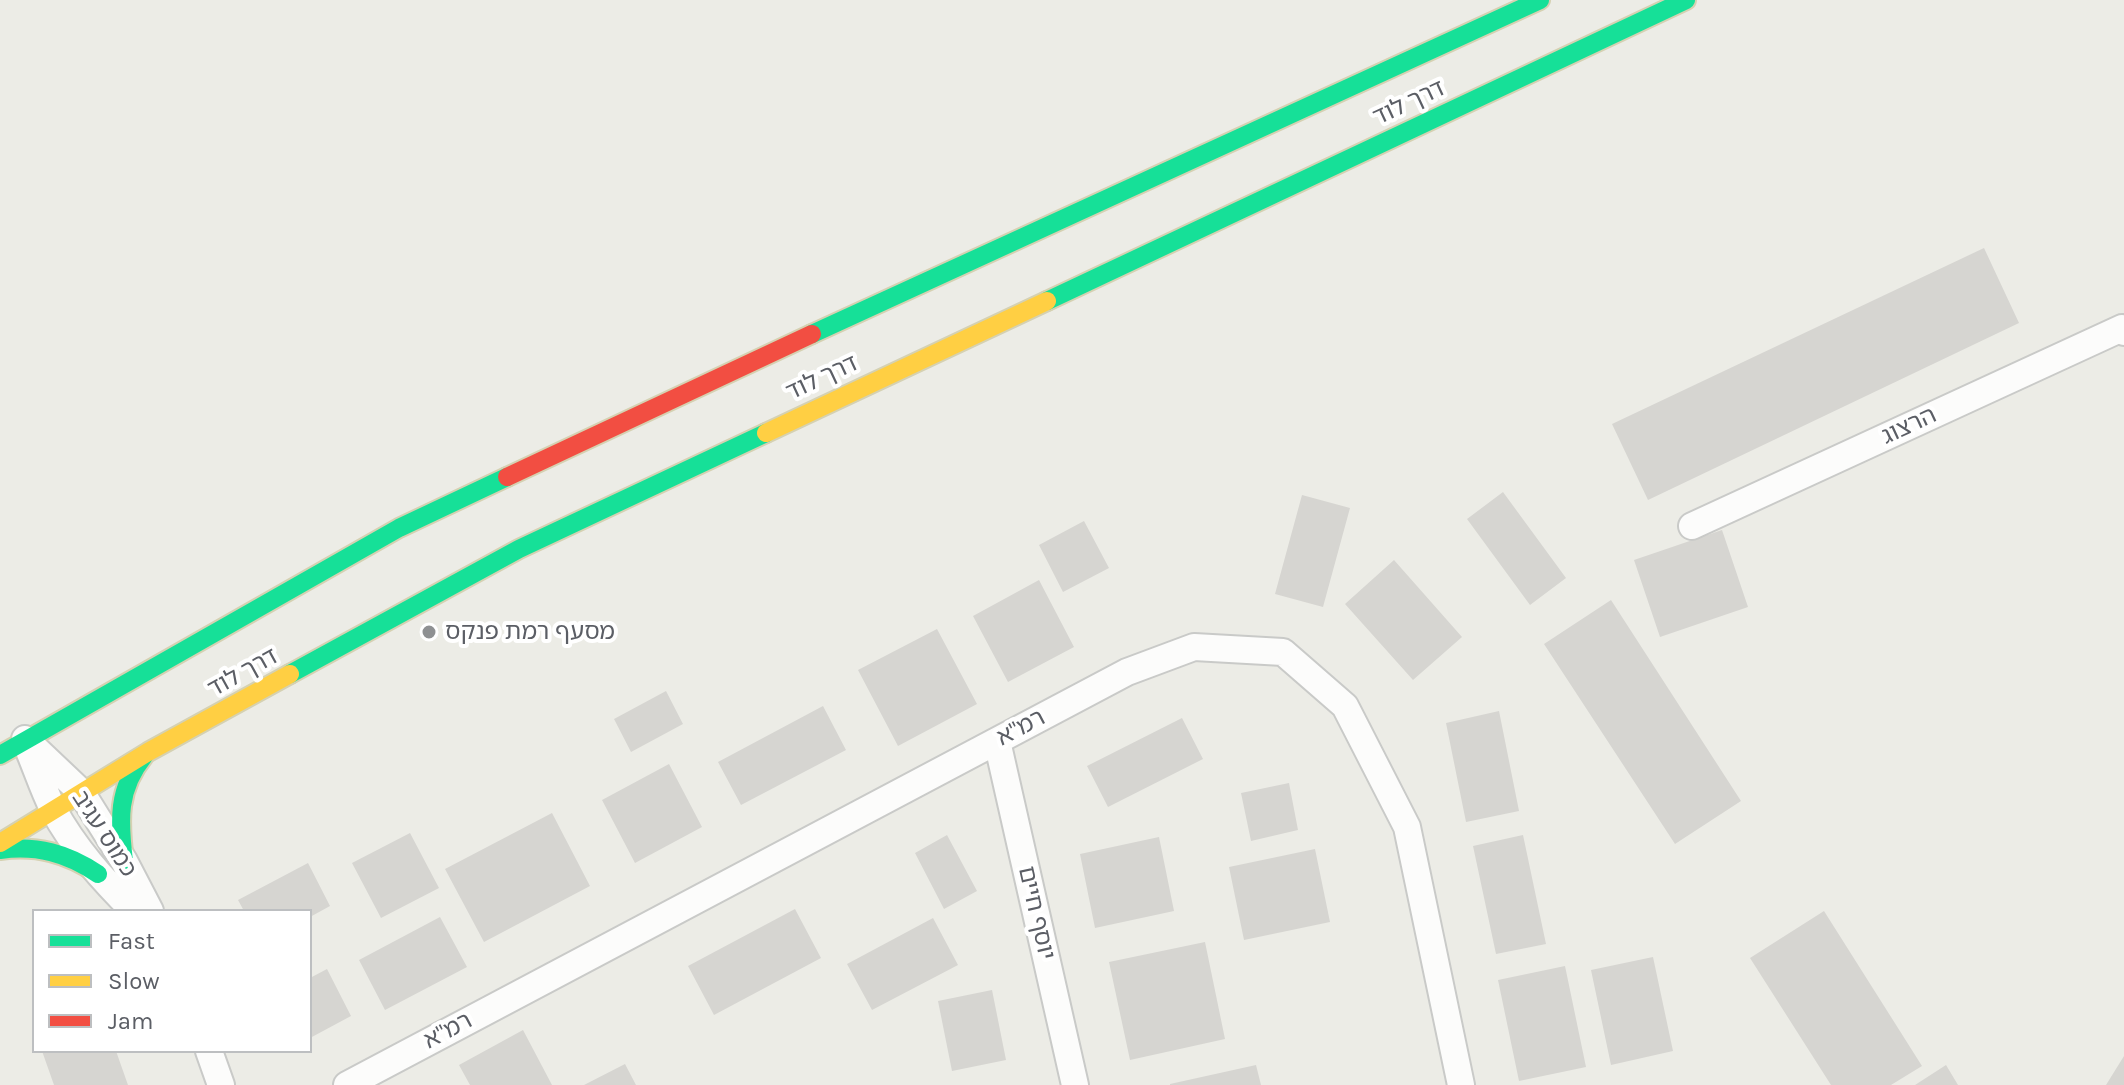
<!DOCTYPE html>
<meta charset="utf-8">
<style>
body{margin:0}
#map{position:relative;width:2124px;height:1085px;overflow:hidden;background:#ecece6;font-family:Karla,sans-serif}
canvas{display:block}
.legend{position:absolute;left:32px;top:909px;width:280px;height:144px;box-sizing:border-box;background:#fff;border:2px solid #bdbfc1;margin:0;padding:10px 14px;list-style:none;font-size:24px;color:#5b5e65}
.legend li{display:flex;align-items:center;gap:16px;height:40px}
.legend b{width:40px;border:2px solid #bdbfc1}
</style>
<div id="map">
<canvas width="2124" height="1085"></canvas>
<ul class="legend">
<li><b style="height:10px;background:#16e098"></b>Fast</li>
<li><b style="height:10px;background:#ffcf43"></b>Slow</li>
<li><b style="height:10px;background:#f24e42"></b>Jam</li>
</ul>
</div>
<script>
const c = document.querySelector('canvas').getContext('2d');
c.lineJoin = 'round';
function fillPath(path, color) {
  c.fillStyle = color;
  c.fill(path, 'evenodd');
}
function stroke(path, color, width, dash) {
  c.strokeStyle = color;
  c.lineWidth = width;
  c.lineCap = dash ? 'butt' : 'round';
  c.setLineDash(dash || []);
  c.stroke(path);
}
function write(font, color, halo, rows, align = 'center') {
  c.font = font + ' Karla,"Noto Sans Hebrew",sans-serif';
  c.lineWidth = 8;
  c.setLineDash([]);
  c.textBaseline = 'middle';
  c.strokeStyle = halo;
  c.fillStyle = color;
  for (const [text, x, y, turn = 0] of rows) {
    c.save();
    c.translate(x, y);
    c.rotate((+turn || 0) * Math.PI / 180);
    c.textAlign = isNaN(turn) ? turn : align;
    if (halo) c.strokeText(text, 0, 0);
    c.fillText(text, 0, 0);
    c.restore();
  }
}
fillPath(new Path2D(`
 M1984 248 2019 323 1648 500 1612 424Z
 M1503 492 1566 578 1530 605 1467 519Z
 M1302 495 1350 508 1323 607 1275 594Z
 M1084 521 1109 568 1063 592 1039 545Z
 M1722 530 1748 607 1660 637 1634 560Z
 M1394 560 1462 637 1413 680 1345 604Z
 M1039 580 1074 647 1008 682 973 616Z
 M1611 600 1741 801 1675 844 1544 644Z
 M937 629 977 704 898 746 858 670Z
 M666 691 683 724 631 752 614 719Z
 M823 706 846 750 741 805 718 762Z
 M1499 711 1519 811 1466 822 1446 723Z
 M1182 718 1203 759 1108 807 1087 766Z
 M669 764 702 827 635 863 602 800Z
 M1289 783 1298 830 1251 841 1241 793Z
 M552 813 590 886 484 942 445 869Z
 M410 833 439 888 381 918 352 863Z
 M947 835 977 891 944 909 915 853Z
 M1523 835 1546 944 1496 954 1473 846Z
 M1159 837 1174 911 1095 928 1080 854Z
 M1315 849 1330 922 1244 940 1229 867Z
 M308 863 330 906 310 917V911H244L238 900Z
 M795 909 821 958 714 1015 688 966Z
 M1824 911 1922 1066 1891 1085H1831L1750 958Z
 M440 917 467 967 385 1010 359 960Z
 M933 918 958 965 872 1010 847 964Z
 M1205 942 1225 1039 1130 1060 1109 962Z
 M1653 957 1673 1051 1611 1065 1591 970Z
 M1565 966 1586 1067 1519 1081 1498 980Z
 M327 969 351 1016 310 1038V978Z
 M992 990 1006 1060 952 1071 938 1001Z
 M523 1030 552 1085H470L459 1065Z
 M42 1051H116L128 1085H54Z
 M2124 1056V1085H2106Z
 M625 1064 636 1085H584Z
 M1256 1065 1261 1085H1170V1084Z
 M1946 1065 1958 1085H1915Z`), '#d6d5d1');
const street = new Path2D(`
 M1692 526 2122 328 2124 332
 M25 739 81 792 124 861 150 911
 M997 741 1075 1085
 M27 746C36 767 43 789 53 809 74 848 103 880 134 911
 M209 1051 221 1085
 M347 1085 1127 672 1194 647 1283 652 1345 706 1407 827 1461 1085`);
const fast = new Path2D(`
 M1047 301 1686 0
 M812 334 1540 0
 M290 674 519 549 766 433
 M0 755 399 528 507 477
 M0 850C37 845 67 853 98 874
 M124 861C119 821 117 789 144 756`);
const slow = new Path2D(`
 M766 433 1047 301
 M0 843 148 752 290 674`);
const jam = new Path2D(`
 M507 477 812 334`);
stroke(street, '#c9cac8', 30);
stroke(fast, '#d5d1b2', 22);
stroke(slow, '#d5d1b2', 22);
stroke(jam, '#d5d1b2', 22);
stroke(street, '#fcfcfb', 26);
stroke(fast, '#16e098', 18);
stroke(slow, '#ffcf43', 18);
stroke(jam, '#f24e42', 18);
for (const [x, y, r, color] of [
 [429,632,8,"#8e9092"]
]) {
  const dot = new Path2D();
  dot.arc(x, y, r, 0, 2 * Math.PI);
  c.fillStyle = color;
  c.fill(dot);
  stroke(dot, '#fff', 3);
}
write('24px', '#5b5e65', '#fff', [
 ["דרך לוד",1409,103,-25],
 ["דרך לוד",822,378,-25],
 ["הרצוג",1909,426,-25],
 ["דרך לוד",243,673,-29],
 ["רמ\"א",1021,728,-28],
 ["כמוס עגיב",104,834,57],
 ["יוסף חיים",1036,913,77],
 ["רמ\"א",448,1031,-28]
]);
write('24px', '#5b5e65', '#fff', [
 ["מסעף רמת פנקס",445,632]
], 'left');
</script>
